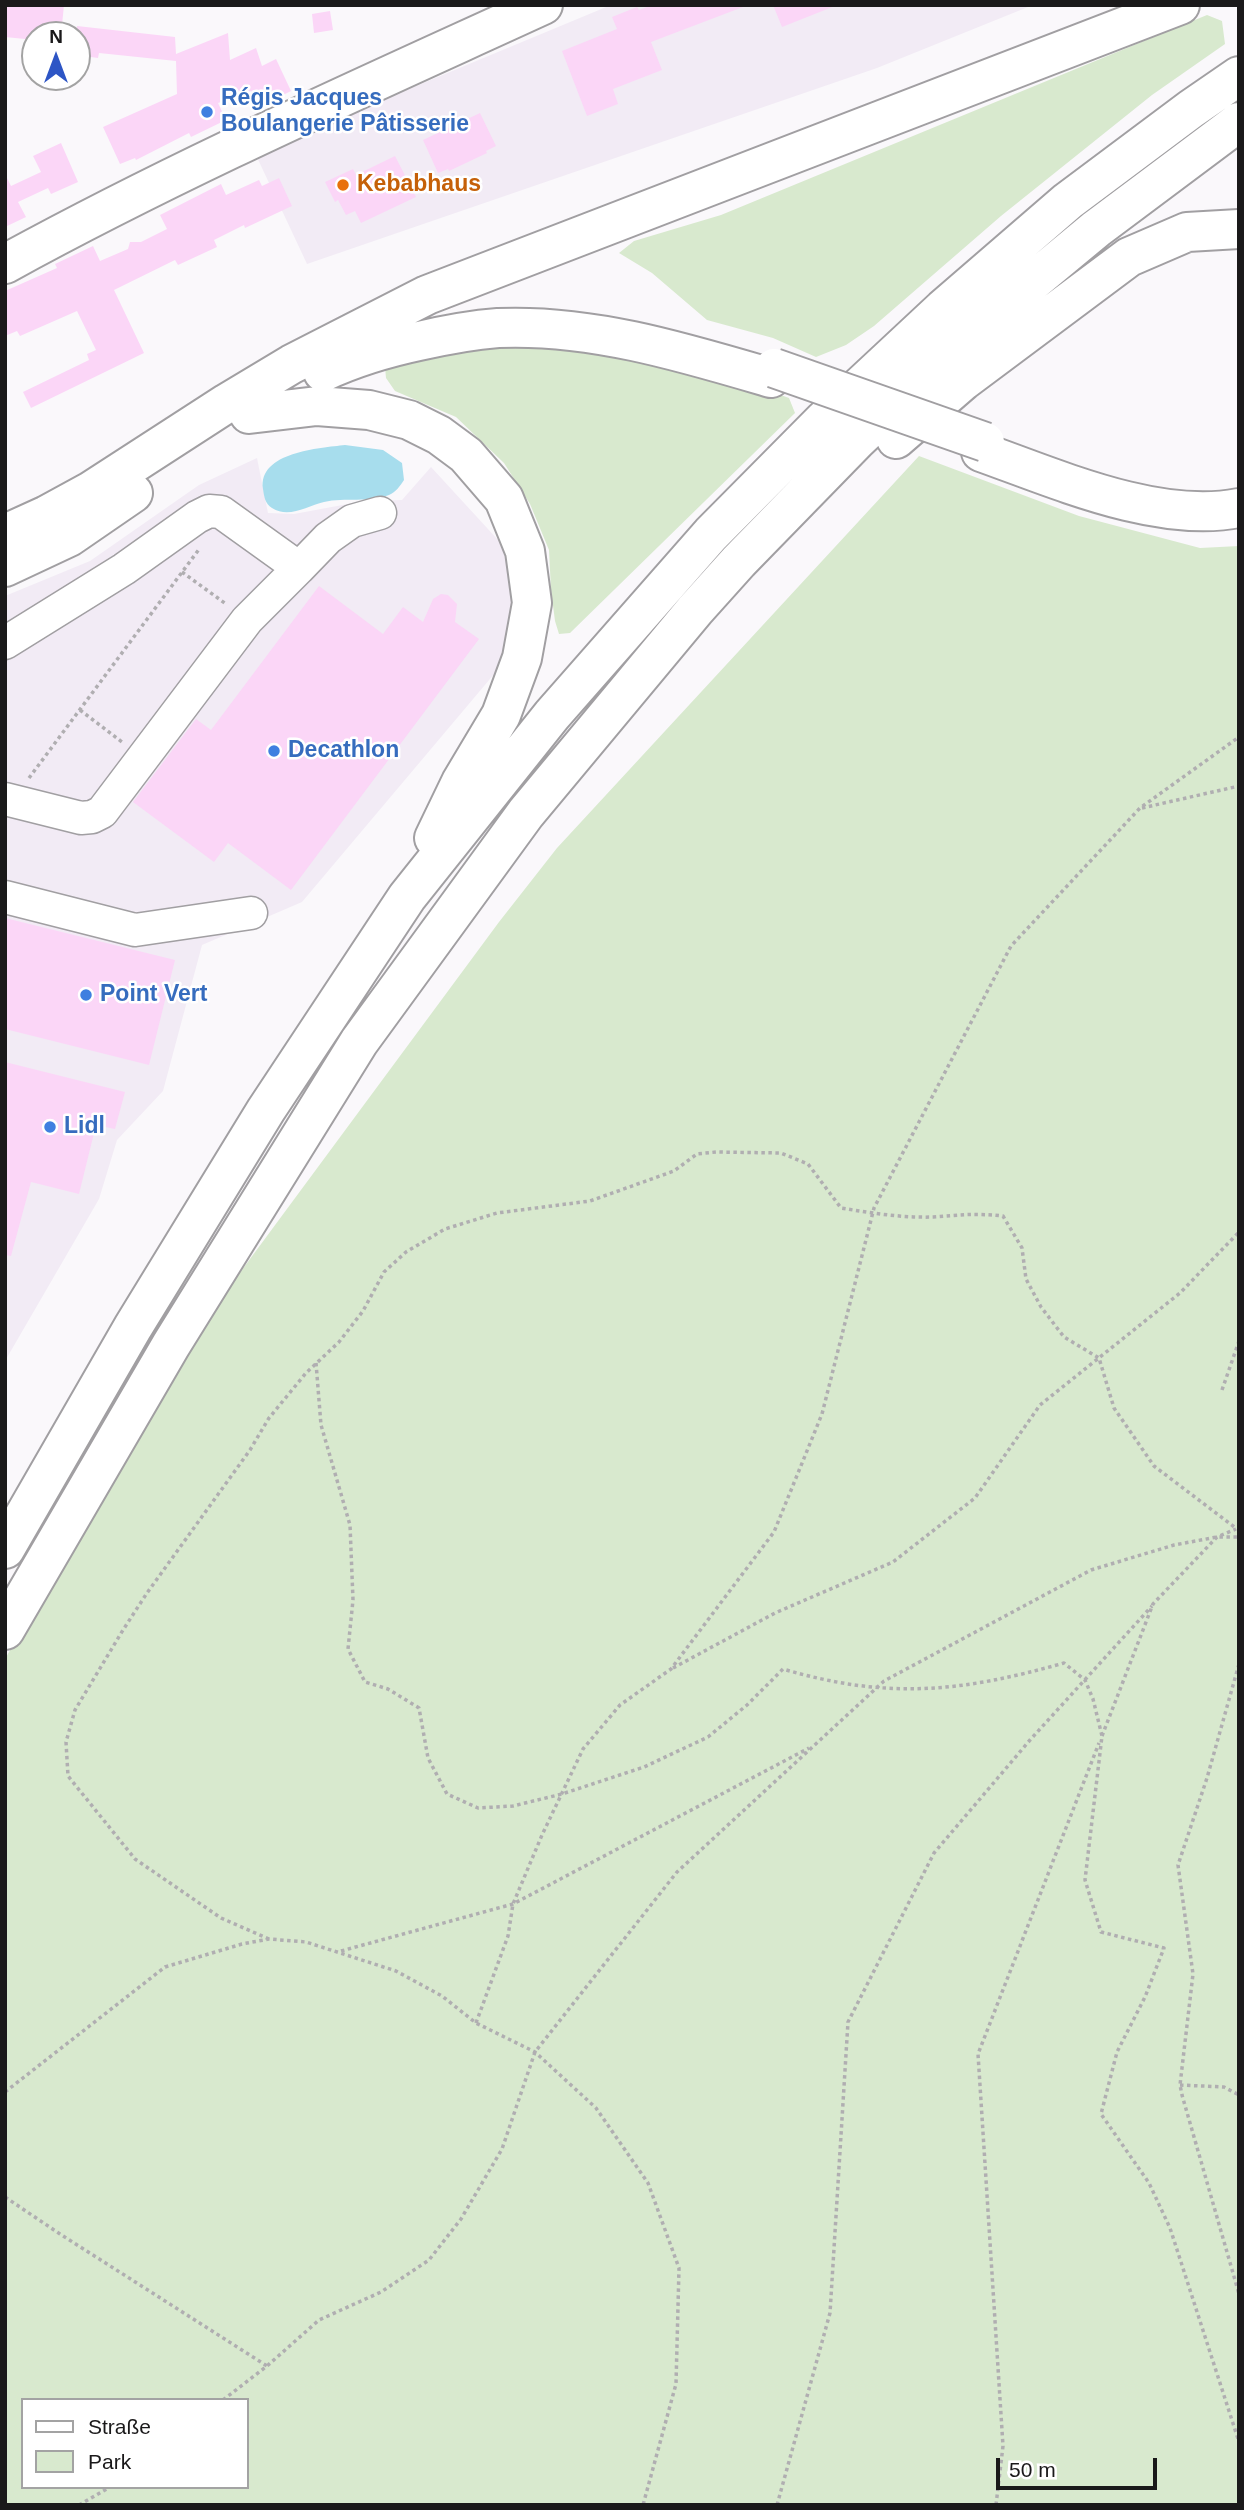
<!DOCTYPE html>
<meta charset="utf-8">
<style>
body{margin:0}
#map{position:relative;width:1244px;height:2510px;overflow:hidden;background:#faf8fb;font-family:Arial,sans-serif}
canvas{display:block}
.frame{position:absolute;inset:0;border:7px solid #1a191a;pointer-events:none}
.legend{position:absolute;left:21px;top:2398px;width:228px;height:91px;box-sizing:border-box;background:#fff;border:2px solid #a3a3a3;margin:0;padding:9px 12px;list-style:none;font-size:21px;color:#1a191a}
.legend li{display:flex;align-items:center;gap:14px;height:35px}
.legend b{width:35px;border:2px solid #a3a3a3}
.north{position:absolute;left:21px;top:21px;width:70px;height:70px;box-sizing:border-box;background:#fff;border:2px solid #a3a3a3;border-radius:50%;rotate:0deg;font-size:19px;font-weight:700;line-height:28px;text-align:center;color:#1a191a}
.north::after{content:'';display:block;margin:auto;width:24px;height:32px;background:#2d55c5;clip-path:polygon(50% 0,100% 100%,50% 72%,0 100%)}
.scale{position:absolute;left:996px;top:2458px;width:161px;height:32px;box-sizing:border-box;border:4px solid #1a191a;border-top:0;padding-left:9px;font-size:21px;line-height:24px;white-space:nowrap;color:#1a191a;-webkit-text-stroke:5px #fff;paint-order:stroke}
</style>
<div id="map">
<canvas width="1244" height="2510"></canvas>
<div class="frame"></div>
<ul class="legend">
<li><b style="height:9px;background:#fff"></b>Straße</li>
<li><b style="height:19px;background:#d8e9ce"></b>Park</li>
</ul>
<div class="north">N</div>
<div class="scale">50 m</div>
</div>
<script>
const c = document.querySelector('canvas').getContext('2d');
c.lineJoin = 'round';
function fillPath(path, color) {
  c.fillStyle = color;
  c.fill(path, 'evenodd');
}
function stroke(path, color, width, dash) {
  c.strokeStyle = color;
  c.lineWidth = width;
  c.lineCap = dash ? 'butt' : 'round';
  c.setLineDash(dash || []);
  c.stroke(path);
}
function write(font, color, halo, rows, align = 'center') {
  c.font = font + ' Arial,sans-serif';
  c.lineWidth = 5;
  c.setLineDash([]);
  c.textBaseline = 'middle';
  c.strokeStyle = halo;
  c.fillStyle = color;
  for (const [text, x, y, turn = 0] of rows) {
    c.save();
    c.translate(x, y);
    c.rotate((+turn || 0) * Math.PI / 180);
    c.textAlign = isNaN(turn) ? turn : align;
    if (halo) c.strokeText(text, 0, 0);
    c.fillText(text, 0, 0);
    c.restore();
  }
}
fillPath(new Path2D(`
 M611 5H1033L877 68 307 264 255 153Z
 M257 458 268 513 294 514 364 501 402 500 431 467 499 541 511 572 512 628 495 673 302 902 202 945 163 1091 117 1140 99 1199 5 1361V596L90 561 199 485Z`), '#f2ebf5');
fillPath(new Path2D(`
 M1207 15 1222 21 1225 44 1152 95 1001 216 874 326 846 345 816 357 773 338 707 320 652 273 619 253 634 241 721 215Z
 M568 345 732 377 789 398 795 413 570 633 559 634 555 621 551 590 549 550 530 504 504 463 456 417 395 391 386 378 385 367 461 346Z
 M919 456 1079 516 1200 548 1239 546V2505H5V1659L182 1351 499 922 557 848ZM23 2400H247V2487H23Z`), '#d8e9ce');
fillPath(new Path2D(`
 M345 445 383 450 402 463 404 480C400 486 396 492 389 495 369 503 345 497 324 502 307 506 289 519 272 508 265 504 264 496 263 489 258 452 320 448 345 445Z`), '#a7dded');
fillPath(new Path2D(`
 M5 5H64L61 35H35V40L5 37Z
 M652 5 743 7 651 42 662 70 613 89 618 104 587 116 562 51 617 29 612 17 637 7 639 10Z
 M773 5H835V6L782 27Z
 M330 11 333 30 314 33 312 14Z
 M77 26 175 37 176 54 228 33 230 60 256 48 262 66 276 59 291 91 259 107 251 91 218 103 226 120 191 137 189 133 136 160 135 158 120 164 103 127 177 94 176 61 99 53 98 58 77 55Z
 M480 113 496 146 486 151 487 153 449 171 448 169 438 173 423 140Z
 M61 143 78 182 51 194 48 188 18 202 26 217 5 227V174L11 186 41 172 33 156Z
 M395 156 416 197 361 223 355 211 346 215 338 200 335 202 325 182 353 169 356 175Z
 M279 178 292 206 245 228 244 225 214 240 217 247 178 265 175 260 114 290 144 353 31 408 23 392 89 360 87 354 96 350 77 311 20 336 17 331 5 336V291L57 268 55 264 93 246 100 261 128 249 130 242H141L167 229 160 215 221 184 226 195 259 180 262 186Z
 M319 586 383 634 403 607 423 622 433 599 441 594 448 595 457 604 455 622 479 639 291 890 228 843 214 862 133 802 196 719 211 730Z
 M5 918 175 960 149 1065 5 1029Z
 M5 1062 125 1092 115 1129 96 1125 79 1194 31 1182 11 1256 5 1255Z`), '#fbd6f7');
const minor = new Path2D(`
 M5 643 124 569 197 517 209 511 221 512 299 568 328 538 352 521 380 513
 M5 799 81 818 92 817 102 812 247 620 299 568
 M5 897 135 930 251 913`);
const major = new Path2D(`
 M5 264C180 168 362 88 543 5`);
const highway = new Path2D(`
 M323 372C353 358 386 348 419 341 445 335 472 330 498 328 591 324 683 352 771 378
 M249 414 317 406 369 410 409 420 439 435 466 455 504 499 525 551 532 603 522 658 501 715 461 782 434 838
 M896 439 963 381 1129 257 1187 232 1239 229
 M981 452C1057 479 1158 524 1239 508
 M5 534 47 515 91 491 227 403 292 364 427 295 1180 5
 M5 567 69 537 133 493
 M5 1549 133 1327 266 1110 407 897 552 715 711 534 824 420 943 309 1068 201 1191 109 1239 76
 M5 1630 171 1345 359 1042 526 813 695 610 739 561 856 441 968 335 1096 229 1239 122`);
stroke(minor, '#a19fa2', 35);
stroke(major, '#a19fa2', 42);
stroke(highway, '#a19fa2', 42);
stroke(new Path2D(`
 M182 572 226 604
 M80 710 122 742
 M29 778 200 548
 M1142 808 1239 786
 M316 1363 321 1425 350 1525 353 1600 348 1649 365 1682 388 1689 419 1708 428 1758 447 1794 478 1808 513 1806 562 1794 644 1767 708 1737 747 1705 783 1669C888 1700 961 1692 1064 1663L1085 1680 1093 1699 1102 1736 1085 1880 1101 1932 1164 1948 1145 1997 1117 2052 1101 2114 1149 2183 1170 2228 1239 2442
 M1222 1390 1239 1341
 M1239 1664 1207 1778 1178 1865 1193 1974 1180 2085 1182 2095 1239 2294
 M673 1668 775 1613 893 1562 975 1498 1040 1405 1180 1293 1239 1232
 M1102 1736 1153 1604 1217 1537 1236 1529
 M269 1939 221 1918 135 1859 68 1776 66 1742 75 1710 123 1630 147 1593 250 1450 269 1418 306 1373 339 1342 363 1311 384 1272 406 1252 445 1229 497 1213 590 1201 674 1171 697 1154 716 1152 781 1153 808 1164 841 1208C871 1213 902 1218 933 1217 959 1215 975 1213 1003 1216L1022 1248 1026 1279 1041 1307 1064 1337 1099 1358 1114 1408 1154 1466 1237 1529
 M341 1951 513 1904 809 1748
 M476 2023 508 1936 513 1904 542 1835 583 1749 620 1705 671 1669 774 1532 822 1414 874 1208 1011 946 1140 808 1239 737
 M1180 2085 1224 2087 1239 2095
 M5 2092 165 1967 242 1944 269 1939 306 1942 396 1971 442 1996 476 2023 535 2052 596 2108 648 2183 679 2268 676 2384 643 2505
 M5 2197 60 2234 267 2366
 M223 2400 267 2366 319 2320 381 2292 429 2260 461 2219 502 2149 535 2052 677 1872 884 1681 1091 1570 1174 1545 1217 1537H1239
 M79 2505 110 2487
 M777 2505 830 2313 848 2022 934 1853 1030 1740 1152 1606
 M996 2505 1003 2446 978 2054 1099 1743`), '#b0aeb1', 3.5, [3.5, 3.5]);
stroke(minor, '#fff', 32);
stroke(major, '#fff', 38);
stroke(highway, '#fff', 38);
const highwayBridge = new Path2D(`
 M774 368 985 442`);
stroke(highwayBridge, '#a19fa2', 42, []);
stroke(highwayBridge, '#fff', 38);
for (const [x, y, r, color] of [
 [207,112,7,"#3f7fe0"],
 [343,185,7,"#e8710a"],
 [274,751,7,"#3f7fe0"],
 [86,995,7,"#3f7fe0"],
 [50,1127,7,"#3f7fe0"]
]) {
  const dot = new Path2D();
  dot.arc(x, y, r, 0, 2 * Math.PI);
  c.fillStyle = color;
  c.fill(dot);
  stroke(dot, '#fff', 2.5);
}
write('bold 23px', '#366cbe', '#fff', [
 ["Régis Jacques",221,99],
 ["Boulangerie Pâtisserie",221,125],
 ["Decathlon",288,751],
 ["Point Vert",100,995],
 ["Lidl",64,1127]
], 'left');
write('bold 23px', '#c56008', '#fff', [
 ["Kebabhaus",357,185]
], 'left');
</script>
